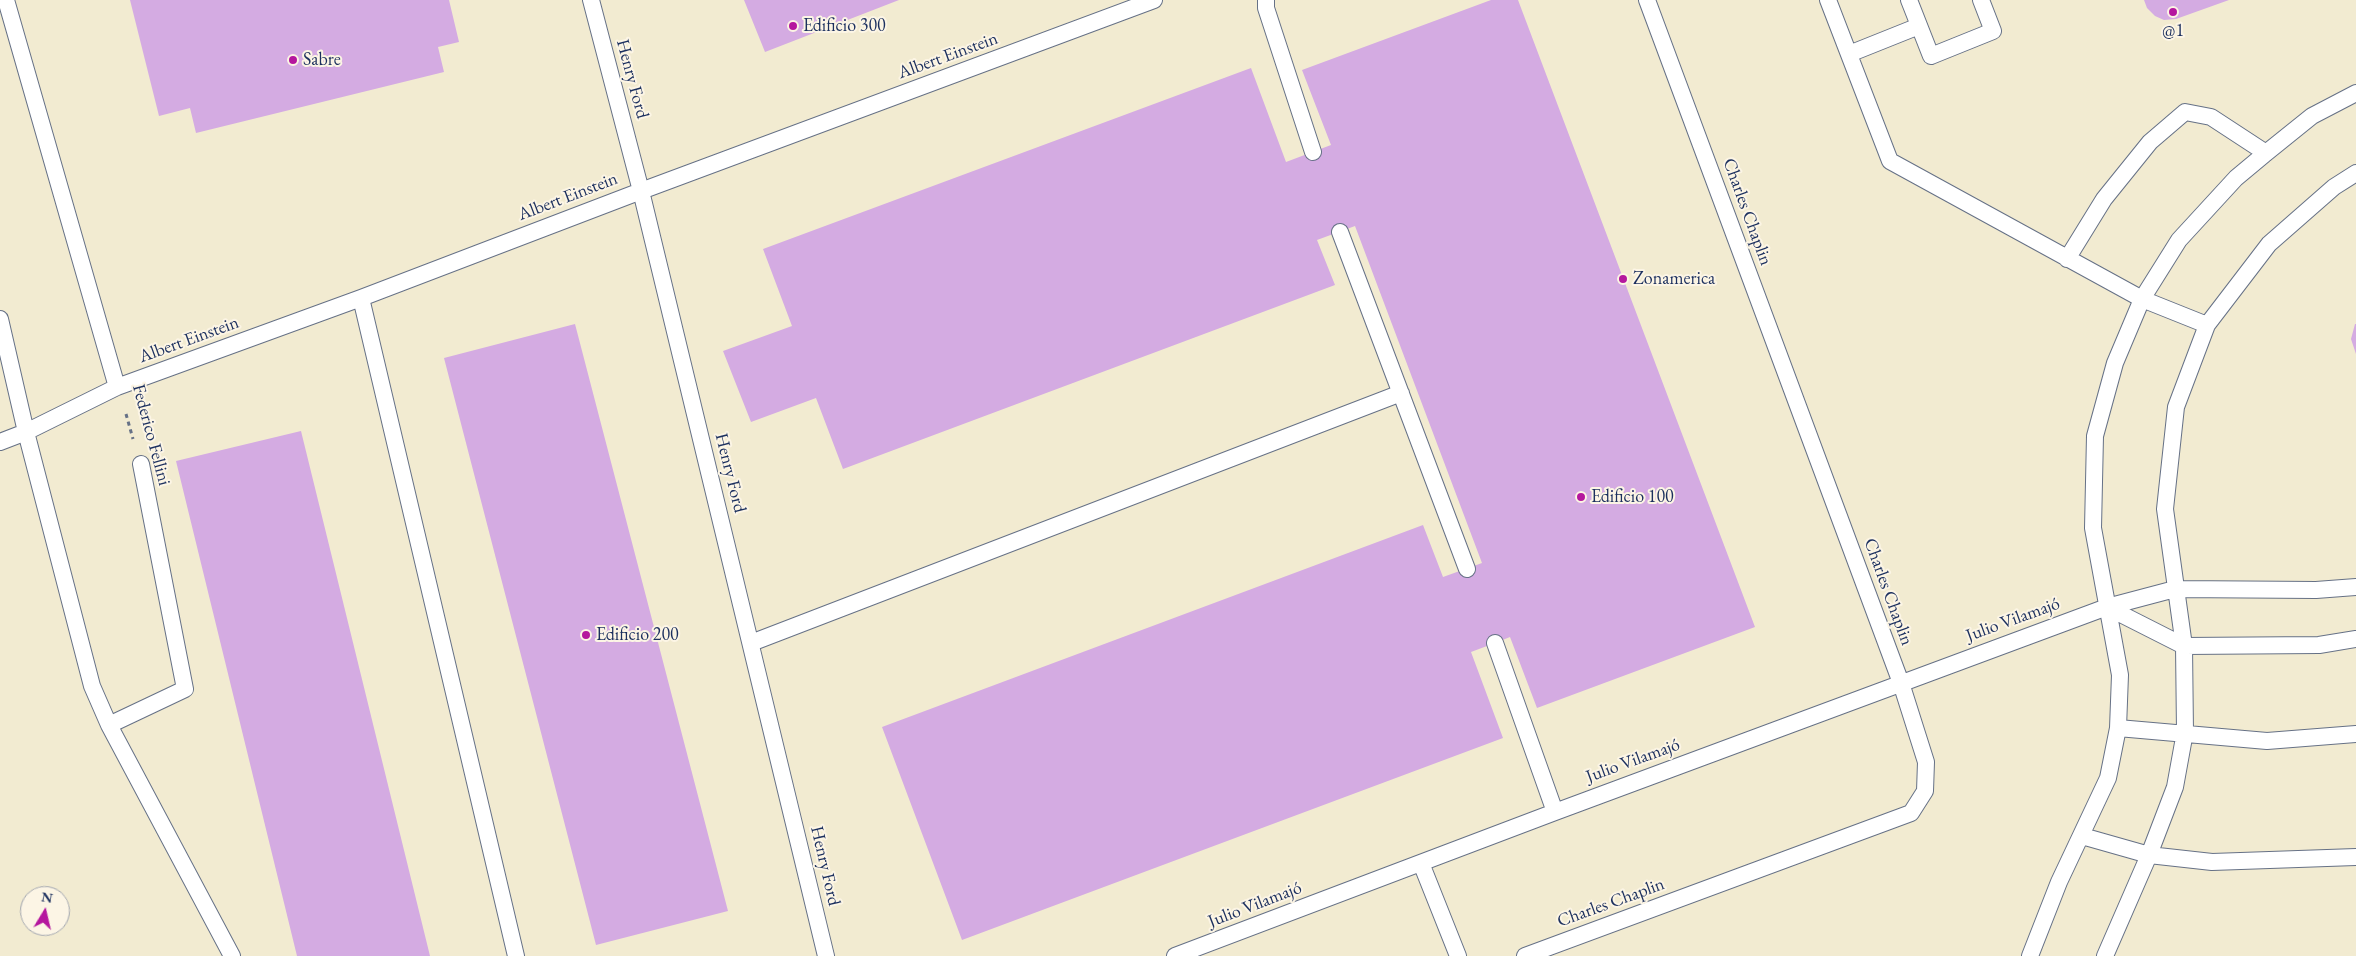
<!DOCTYPE html>
<meta charset="utf-8">
<style>
body{margin:0}
#map{position:relative;width:2356px;height:956px;overflow:hidden;background:#f2ebd1;font-family:"EB Garamond",serif}
canvas{display:block}
.north{position:absolute;left:20px;top:886px;width:50px;height:50px;box-sizing:border-box;background:#fcf5e5;border:1px solid #a2a6af;border-radius:50%;rotate:9deg;font-size:14px;font-weight:700;line-height:20px;text-align:center;color:#1b2f5e}
.north::after{content:'';display:block;margin:auto;width:18px;height:22px;background:#b5179e;clip-path:polygon(50% 0,100% 100%,50% 72%,0 100%)}
</style>
<div id="map">
<canvas width="2356" height="956"></canvas>
<div class="north">N</div>
</div>
<script>
const c = document.querySelector('canvas').getContext('2d');
c.lineJoin = 'round';
function fillPath(path, color) {
  c.fillStyle = color;
  c.fill(path, 'evenodd');
}
function stroke(path, color, width, dash) {
  c.strokeStyle = color;
  c.lineWidth = width;
  c.lineCap = dash ? 'butt' : 'round';
  c.setLineDash(dash || []);
  c.stroke(path);
}
function write(font, color, halo, rows, align = 'center') {
  c.font = font + ' "EB Garamond",serif';
  c.lineWidth = 4;
  c.setLineDash([]);
  c.textBaseline = 'middle';
  c.strokeStyle = halo;
  c.fillStyle = color;
  for (const [text, x, y, turn = 0] of rows) {
    c.save();
    c.translate(x, y);
    c.rotate((+turn || 0) * Math.PI / 180);
    c.textAlign = isNaN(turn) ? turn : align;
    if (halo) c.strokeText(text, 0, 0);
    c.fillText(text, 0, 0);
    c.restore();
  }
}
fillPath(new Path2D(`
 M130 0H449L459 42 438 47 444 72 196 133 190 108 159 116Z
 M744 0H899L765 52Z
 M1491 0H1518L1755 627 1537 708 1510 637 1495 643 1471 652 1503 738 962 940 882 727 1423 525 1443 577 1482 563 1355 226 1317 240 1335 285 843 469 816 398 751 422 723 351 792 326 763 249 1251 68 1286 162 1331 145 1302 70Z
 M2144 0H2229L2176 19 2164 20 2155 16 2147 8Z
 M575 324 728 911 596 945 444 358Z
 M2355 324H2356V354L2351 339Z
 M301 431 430 956H297L176 461Z`), '#d4abe2');
const service = new Path2D(`
 M6 0 117 387
 M591 0 641 191 826 956
 M1266 0V8L1313 152
 M1828 0 1890 161 2142 299 2207 325
 M1909 0 1931 56 1993 31 1981 0
 M1849 54 1919 26
 M1340 232 1467 569
 M2067 259 2104 199 2150 142 2185 112 2211 117 2266 153
 M361 298 516 956
 M0 319 26 432 92 686 109 725 232 956
 M0 442 26 432 117 387 361 298 641 191 1154 0
 M2107 607 2184 646 2319 645 2356 639
 M751 643 1401 393
 M1495 643 1555 812
 M109 725 185 689 141 464
 M2118 728 2267 741 2356 734
 M2082 836 2149 855 2212 862 2356 857
 M1421 863 1458 956
 M1175 956 1555 812 2107 607 2175 589 2316 590 2356 587
 M1525 956 1911 813 1925 791 1926 762 1901 683 1647 0
 M2030 956 2059 882 2108 778 2118 728 2120 675 2093 528 2095 436 2115 363 2142 299 2179 240 2236 178 2266 153 2312 116 2356 93
 M2105 956 2149 855 2175 787 2185 732 2184 646 2165 509 2176 407 2207 325 2269 244 2334 187 2356 173`);
stroke(service, '#667186', 18);
stroke(new Path2D(`
 M126 414 133 439`), '#667186', 3, [4, 4]);
stroke(service, '#fff', 16);
for (const [x, y, r, color] of [
 [2173,12,5,"#b5179e"],
 [793,26,5,"#b5179e"],
 [293,60,5,"#b5179e"],
 [1623,279,5,"#b5179e"],
 [1581,497,5,"#b5179e"],
 [586,635,5,"#b5179e"]
]) {
  const dot = new Path2D();
  dot.arc(x, y, r, 0, 2 * Math.PI);
  c.fillStyle = color;
  c.fill(dot);
  stroke(dot, '#fcf5e5', 2);
}
write('18px', '#1b2f5e', '#fcf5e5', [
 ["Edificio 300",803,26],
 ["@1",2173,31,"center"],
 ["Sabre",303,60],
 ["Zonamerica",1633,279],
 ["Edificio 100",1591,497],
 ["Edificio 200",596,635]
], 'left');
write('18px', '#1b2f5e', '#fcf5e5', [
 ["Albert Einstein",948,56,-20],
 ["Henry Ford",632,79,75],
 ["Albert Einstein",568,197,-21],
 ["Charles Chaplin",1747,212,70],
 ["Albert Einstein",189,340,-20],
 ["Federico Fellini",151,435,75],
 ["Henry Ford",730,473,76],
 ["Charles Chaplin",1888,592,70],
 ["Julio Vilamajó",2013,620,-20],
 ["Julio Vilamajó",1633,761,-20],
 ["Henry Ford",825,866,77],
 ["Charles Chaplin",1611,903,-20],
 ["Julio Vilamajó",1255,905,-21]
]);
</script>
